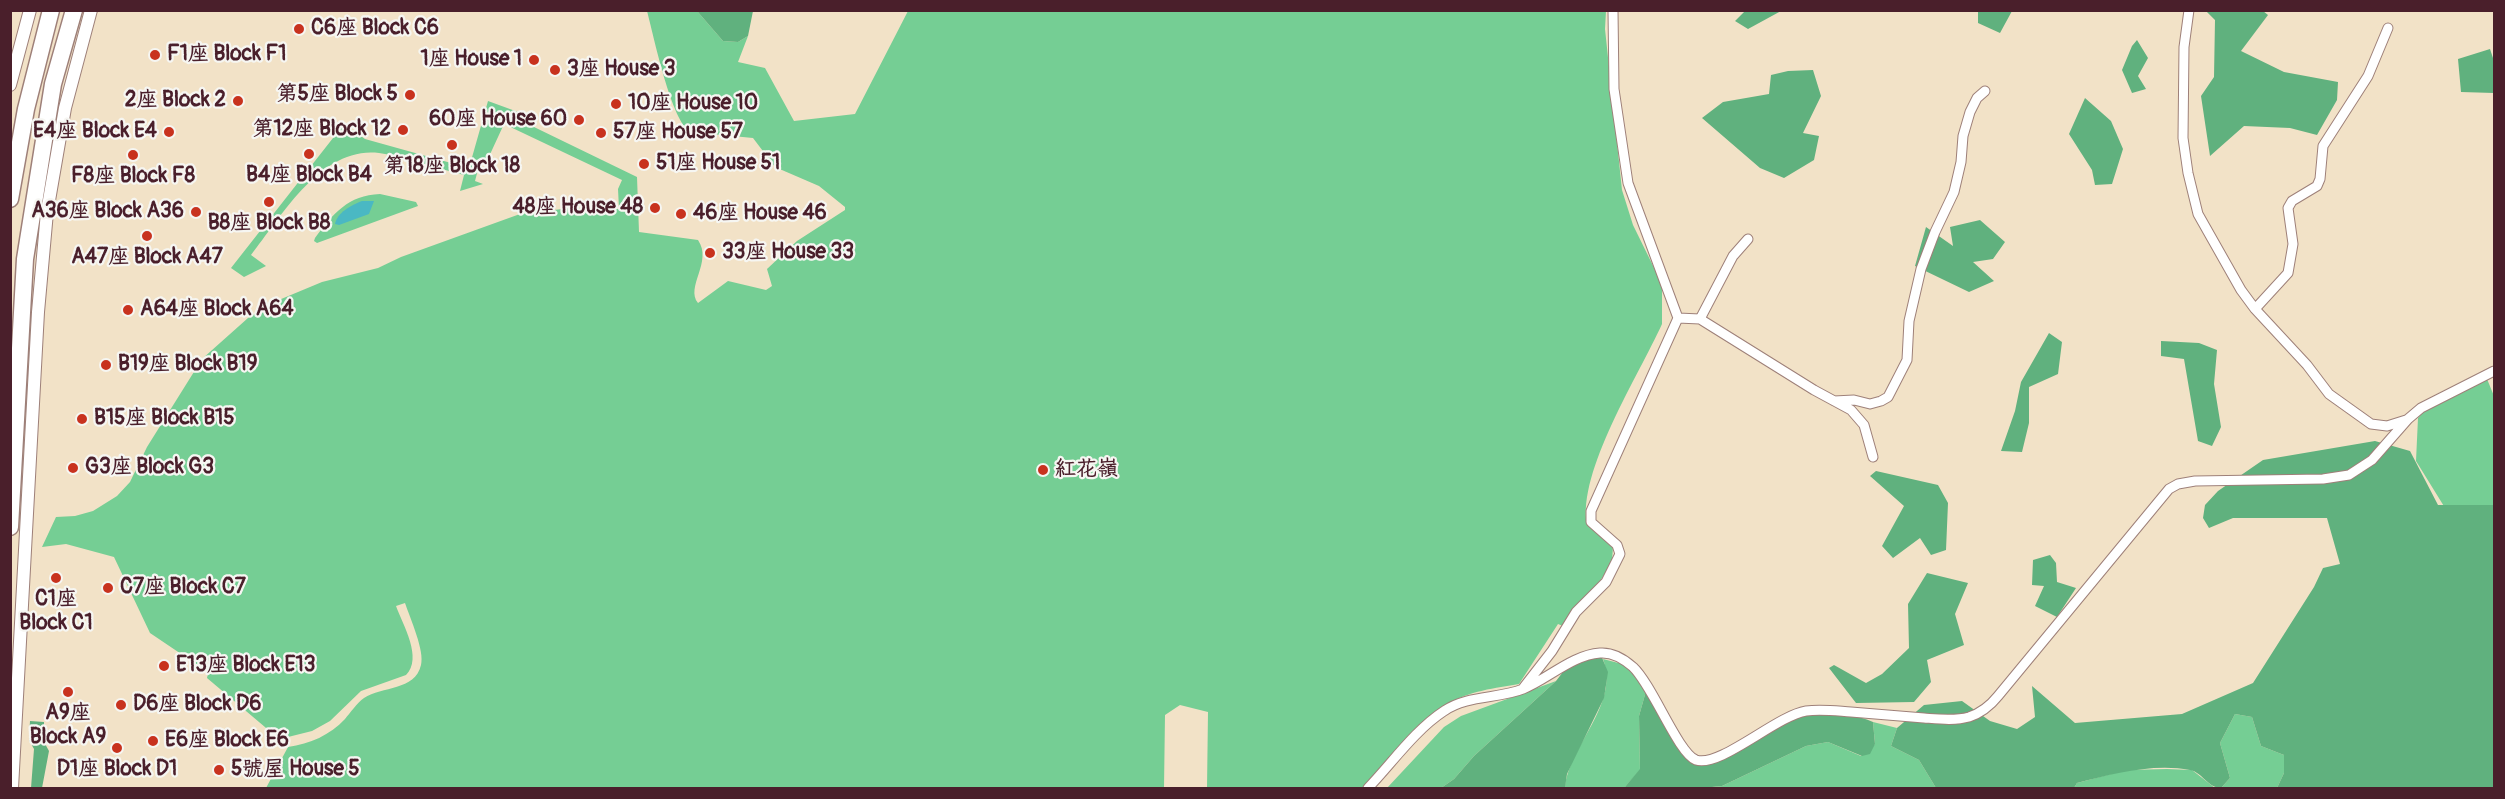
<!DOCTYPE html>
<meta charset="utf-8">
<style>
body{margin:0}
#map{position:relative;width:2505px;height:799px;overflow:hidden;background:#f2e2c7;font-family:Pangolin,sans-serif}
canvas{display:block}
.frame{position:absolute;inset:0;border:12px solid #4a1f2b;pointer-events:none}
</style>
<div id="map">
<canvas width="2505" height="799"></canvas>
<div class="frame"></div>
</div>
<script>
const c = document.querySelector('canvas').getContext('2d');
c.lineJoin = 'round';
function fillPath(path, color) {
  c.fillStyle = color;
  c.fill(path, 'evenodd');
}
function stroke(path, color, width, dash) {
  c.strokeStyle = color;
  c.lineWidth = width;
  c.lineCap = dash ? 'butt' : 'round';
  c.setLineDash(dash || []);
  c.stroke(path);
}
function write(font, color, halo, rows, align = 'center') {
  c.font = font + ' Pangolin,"LXGW WenKai TC",sans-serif';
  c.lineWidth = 4.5;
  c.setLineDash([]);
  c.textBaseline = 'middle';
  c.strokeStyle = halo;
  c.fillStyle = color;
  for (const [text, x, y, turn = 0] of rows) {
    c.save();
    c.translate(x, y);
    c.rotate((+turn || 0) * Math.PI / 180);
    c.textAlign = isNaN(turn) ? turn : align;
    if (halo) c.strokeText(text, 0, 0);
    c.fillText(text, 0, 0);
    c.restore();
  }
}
fillPath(new Path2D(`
 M647 11H697L723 41 738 42 748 36 738 62 765 68 794 121 855 114 908 11H1606L1605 29 1622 190 1633 225 1662 284V324C1639 375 1577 472 1587 525L1613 546 1612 562 1570 629 1558 624 1519 684C1496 688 1468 691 1448 704 1415 726 1389 760 1362 788H1207L1208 712 1180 705 1165 715 1164 788H266L288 747C310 744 330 735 345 719 350 713 357 703 364 698 382 686 415 691 421 665 425 651 410 618 405 603L396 606C403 625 423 658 406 675L361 691 330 721 312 731 284 738 272 733 207 678 211 660 196 664 150 633 114 557 66 544 42 547 56 517 75 516 93 511 117 496 130 482 147 447 202 359 248 318 274 302 322 282 378 268 401 257 520 214 571 208 619 209 618 189 622 180 504 124 486 163 480 162 475 181 483 184 460 191 464 175C436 168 407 157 379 153 321 146 282 216 251 255L266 266 244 277 231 268 344 124 365 139 469 168 488 101 529 116 534 127 637 177 639 232 698 240C713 262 685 287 698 303L728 281 766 290 772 286 767 269 797 241 845 210V207L819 186 775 167 753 138 691 132C672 125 653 33 647 11Z
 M380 194 416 202 418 206 317 243 314 241 315 238C333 214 348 195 380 194Z
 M2487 379 2494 396V537L2450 516 2416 461 2418 418 2423 412Z
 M1603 659 1626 665 1646 691 1639 716 1640 770 1624 788H1565C1569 745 1620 705 1603 659Z
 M1556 681 1474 756 1454 779 1441 788H1387L1444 727 1461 716Z
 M2235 714 2252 717 2261 746 2284 755V773L2277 788H2221L2230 778 2220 743Z
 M1873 722 1897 728 1891 746 1919 760 1936 788H1702L1722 786 1806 746 1828 742 1861 756 1875 744Z
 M2167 769 2192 770 2215 788H2074L2077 783 2126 770Z`), '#75ce94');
fillPath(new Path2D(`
 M697 11H753L748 36 738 42 723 41Z
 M1745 11 1781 10V11L1748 29 1735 21Z
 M1978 11V10L2012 11 2000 33 1978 23Z
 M2206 11H2263L2268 15 2241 51 2284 72 2338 82 2337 100 2317 135 2290 128 2244 126 2210 156 2201 96 2214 77 2215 20Z
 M2137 40 2148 58 2138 76 2146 89 2132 93 2122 70 2132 46Z
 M2490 49 2494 61V93L2461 92 2458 59Z
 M1813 70 1821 96 1803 133 1819 136 1814 160 1784 178 1760 168 1702 118 1723 102 1769 94 1771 75 1788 71Z
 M2085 98 2111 121 2123 149 2112 184 2095 185 2092 170 2069 134Z
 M1980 220 2005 242 1993 259 1973 262 1994 281 1969 292 1915 266 1926 227 1953 246 1950 227Z
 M2049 333 2062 342 2058 374 2029 387V423L2022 452 2001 451 2015 411 2021 382Z
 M2161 341 2199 343 2217 350 2214 384 2221 427 2212 446 2198 441 2184 359 2161 356Z
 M2375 441 2410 451 2438 505H2494V788H2277L2284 773V755L2261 746 2252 717 2235 714 2220 743 2230 778 2221 788C2208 788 2202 772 2190 770 2153 763 2112 774 2077 783L2074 788H1936L1919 760 1891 746 1897 728 1924 705 1962 701 1990 721 2017 729 2035 717 2032 686 2075 723 2182 714 2253 683 2314 587 2323 568 2340 564 2327 518H2233L2209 528 2203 518 2205 505 2218 491 2263 460Z
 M1876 471 1938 485 1948 503 1946 550 1931 555 1920 538 1893 558 1882 546 1904 506 1870 476Z
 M2050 555 2056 563 2057 582 2076 588 2057 617 2035 606 2044 586 2032 585 2033 560Z
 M1927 573 1968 583 1955 614 1964 645 1927 660 1931 682 1914 702 1856 703 1829 668 1834 665 1866 683 1882 674 1909 648 1908 604Z
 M1598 648 1608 672 1604 698 1567 774 1565 788H1441L1454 779 1474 756 1556 681 1573 659Z
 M1646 691 1683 755 1714 762C1741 747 1785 717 1814 713 1835 710 1855 715 1873 722L1875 744 1870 754 1862 756 1828 742 1806 746 1722 786 1702 788H1624L1640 769 1639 716Z
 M30 721 44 722V742L49 751 42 788H31L34 749 29 740Z`), '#60b17e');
fillPath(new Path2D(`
 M362 201H374L369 214 339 225 335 224C337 213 351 205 362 201Z`), '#4ab8c3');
const street = new Path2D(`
 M2189 10 2184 47 2183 138 2188 173 2198 214 2241 290 2255 309 2307 365 2329 394 2371 424 2387 426 2406 420
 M2255 309 2288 273 2293 244 2288 208 2292 201 2317 186 2320 179 2323 146 2368 76 2388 28
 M1678 318 1700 319 1814 390 1851 410 1864 425 1873 457
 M1700 319 1733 256 1748 239
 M1834 401 1854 400 1870 404 1881 401 1888 397 1907 360 1909 321 1921 269 1935 232 1954 192 1961 162 1963 136 1970 112 1977 98 1985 91
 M1524 687 1552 651 1576 612 1606 582 1620 554 1617 545 1591 522V511L1678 318 1628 183 1614 89 1613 10
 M1368 788C1392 763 1415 730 1444 711 1467 695 1498 699 1523 689 1548 679 1572 655 1600 653 1613 652 1624 659 1633 667 1653 686 1678 753 1696 760 1720 768 1776 716 1806 711 1821 709 1836 711 1851 712 1875 714 1900 716 1924 718 1938 719 1955 721 1969 717 1981 713 1990 706 1998 696L2169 489 2178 484 2195 481 2323 479 2349 475 2372 460 2408 419 2421 408 2494 371`);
const secondary = new Path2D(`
 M10 85 30 10
 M12 788 38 312 47 212 65 108 91 10`);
const highway = new Path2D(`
 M10 199 26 109 51 10
 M10 527 25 259 53 84 74 10`);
stroke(street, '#9e8079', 11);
stroke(secondary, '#9e8079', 14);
stroke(highway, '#9e8079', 19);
stroke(street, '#fff', 9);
stroke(secondary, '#fff', 12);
stroke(highway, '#fff', 16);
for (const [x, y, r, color] of [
 [299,29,6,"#c8321e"],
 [155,55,6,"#c8321e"],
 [534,60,6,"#c8321e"],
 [555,70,6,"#c8321e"],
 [410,95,6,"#c8321e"],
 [238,101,6,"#c8321e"],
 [616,104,6,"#c8321e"],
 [579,120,6,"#c8321e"],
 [403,130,6,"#c8321e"],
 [169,132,6,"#c8321e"],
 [601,133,6,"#c8321e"],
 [452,145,6,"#c8321e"],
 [309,154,6,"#c8321e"],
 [133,155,6,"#c8321e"],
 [644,164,6,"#c8321e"],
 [269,202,6,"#c8321e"],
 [655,208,6,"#c8321e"],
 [196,212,6,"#c8321e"],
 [681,214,6,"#c8321e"],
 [147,236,6,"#c8321e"],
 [710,253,6,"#c8321e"],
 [128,310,6,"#c8321e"],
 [106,365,6,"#c8321e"],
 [82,419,6,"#c8321e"],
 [73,468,6,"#c8321e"],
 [1043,470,6,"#c8321e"],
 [56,578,6,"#c8321e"],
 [108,588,6,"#c8321e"],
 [164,666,6,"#c8321e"],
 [68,692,6,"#c8321e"],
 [121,705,6,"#c8321e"],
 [153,741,6,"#c8321e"],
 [117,748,6,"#c8321e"],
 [219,770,6,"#c8321e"]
]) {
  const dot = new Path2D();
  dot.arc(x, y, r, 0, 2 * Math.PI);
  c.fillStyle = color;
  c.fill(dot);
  stroke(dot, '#f6f6f2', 2);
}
write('bold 21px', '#4a1f2b', '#f6f6f2', [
 ["C6座 Block C6",311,29],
 ["F1座 Block F1",167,55],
 ["1座 House 1",522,60,"right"],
 ["3座 House 3",567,70],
 ["第5座 Block 5",398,95,"right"],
 ["2座 Block 2",226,101,"right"],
 ["10座 House 10",628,104],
 ["60座 House 60",567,120,"right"],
 ["第12座 Block 12",391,130,"right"],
 ["E4座 Block E4",157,132,"right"],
 ["57座 House 57",613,133],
 ["51座 House 51",656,164],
 ["第18座 Block 18",452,167,"center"],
 ["B4座 Block B4",309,176,"center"],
 ["F8座 Block F8",133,177,"center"],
 ["48座 House 48",643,208,"right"],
 ["A36座 Block A36",184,212,"right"],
 ["46座 House 46",693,214],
 ["B8座 Block B8",269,224,"center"],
 ["33座 House 33",722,253],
 ["A47座 Block A47",147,258,"center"],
 ["A64座 Block A64",140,310],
 ["B19座 Block B19",118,365],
 ["B15座 Block B15",94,419],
 ["G3座 Block G3",85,468],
 ["紅花嶺",1055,470],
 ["C7座 Block C7",120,588],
 ["C1座",56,600,"center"],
 ["Block C1",56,624,"center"],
 ["E13座 Block E13",176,666],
 ["D6座 Block D6",133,705],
 ["A9座",68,714,"center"],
 ["Block A9",68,738,"center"],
 ["E6座 Block E6",165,741],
 ["D1座 Block D1",117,770,"center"],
 ["5號屋 House 5",231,770]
], 'left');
</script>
